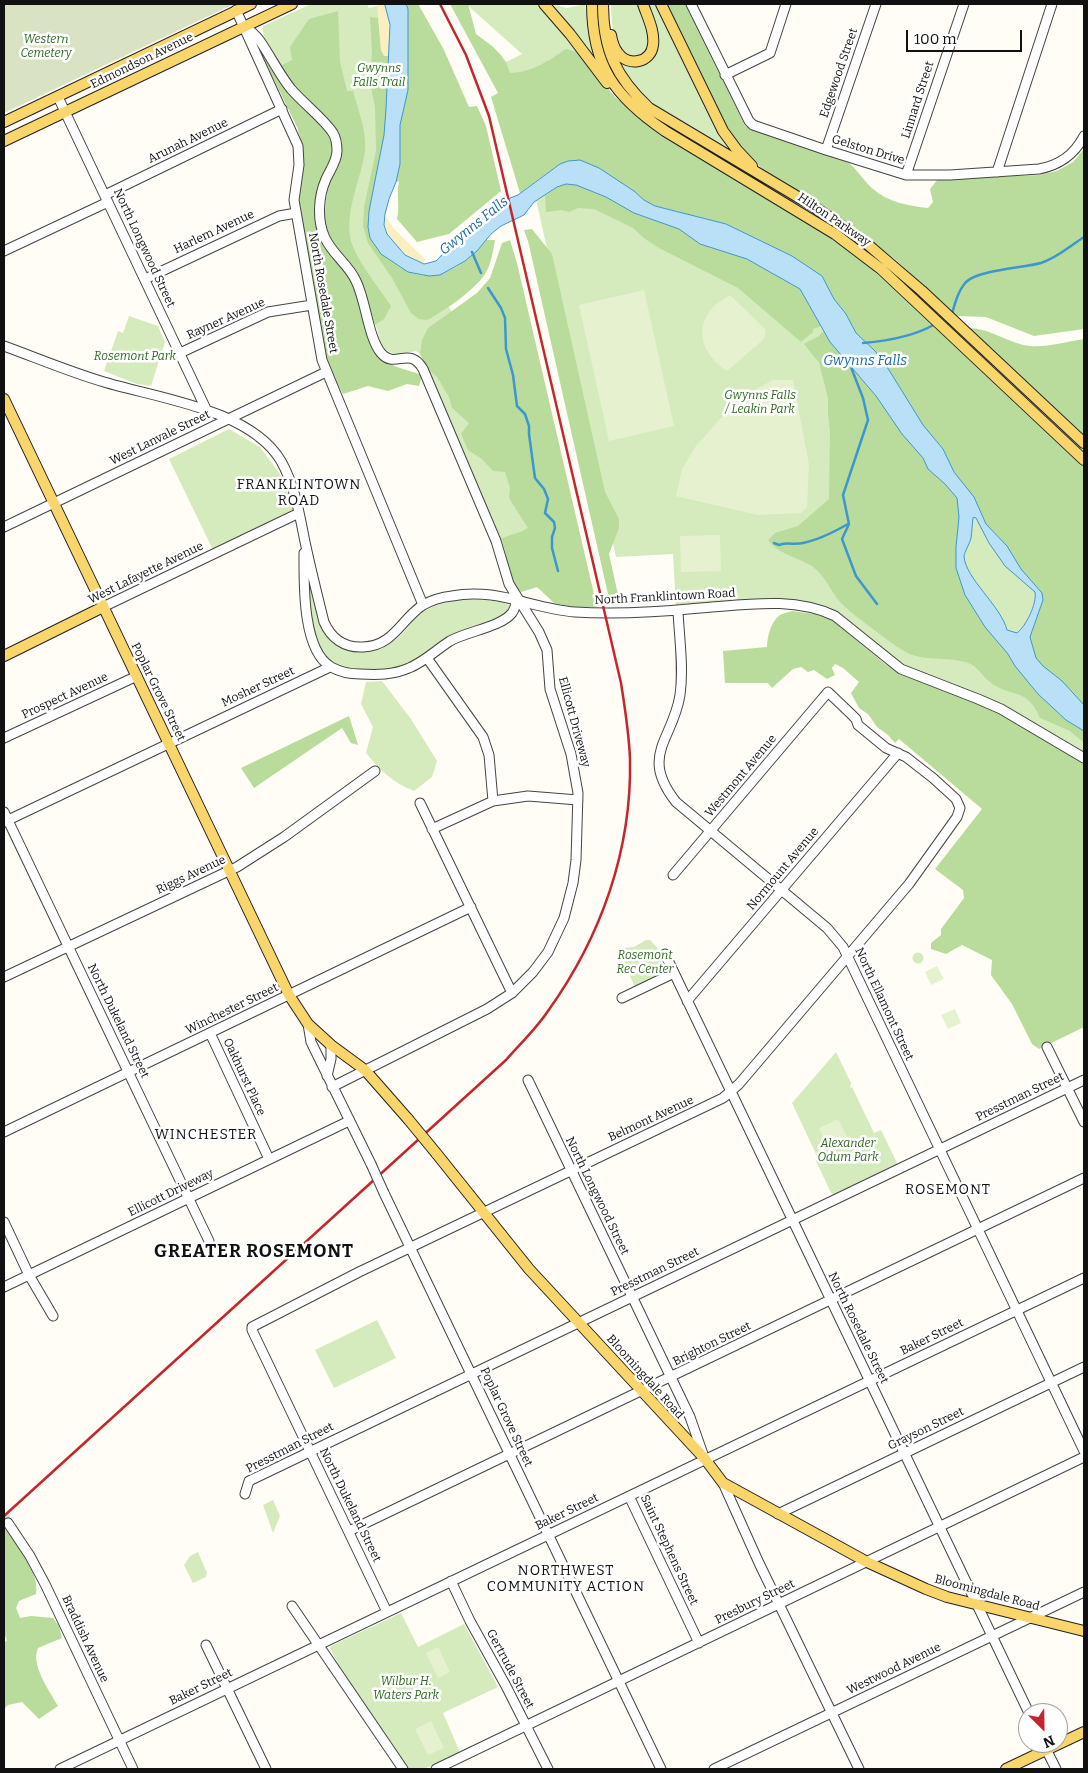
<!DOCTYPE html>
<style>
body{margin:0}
#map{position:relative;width:1088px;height:1773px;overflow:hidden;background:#fffdf5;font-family:Bitter,serif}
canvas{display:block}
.frame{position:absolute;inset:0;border:5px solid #111;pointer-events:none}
.north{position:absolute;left:1018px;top:1703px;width:50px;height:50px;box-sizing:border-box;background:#fff;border:1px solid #a0a0a0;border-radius:50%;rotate:157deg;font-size:14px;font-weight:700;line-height:20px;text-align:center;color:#111}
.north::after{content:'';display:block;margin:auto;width:18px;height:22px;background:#c4262e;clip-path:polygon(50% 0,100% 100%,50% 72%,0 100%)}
.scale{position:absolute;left:906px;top:30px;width:116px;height:22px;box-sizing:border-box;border:2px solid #111;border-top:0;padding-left:6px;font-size:15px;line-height:18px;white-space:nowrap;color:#111;-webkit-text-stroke:4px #fff;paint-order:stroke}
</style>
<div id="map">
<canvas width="1088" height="1773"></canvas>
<div class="frame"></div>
<div class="north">N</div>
<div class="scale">100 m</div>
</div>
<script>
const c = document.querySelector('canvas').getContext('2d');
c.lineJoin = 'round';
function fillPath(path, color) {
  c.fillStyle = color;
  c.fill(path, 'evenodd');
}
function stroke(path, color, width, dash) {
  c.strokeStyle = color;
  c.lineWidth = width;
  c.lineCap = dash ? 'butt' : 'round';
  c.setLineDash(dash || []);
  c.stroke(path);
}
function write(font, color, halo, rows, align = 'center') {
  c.font = font + ' Bitter,serif';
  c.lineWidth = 5;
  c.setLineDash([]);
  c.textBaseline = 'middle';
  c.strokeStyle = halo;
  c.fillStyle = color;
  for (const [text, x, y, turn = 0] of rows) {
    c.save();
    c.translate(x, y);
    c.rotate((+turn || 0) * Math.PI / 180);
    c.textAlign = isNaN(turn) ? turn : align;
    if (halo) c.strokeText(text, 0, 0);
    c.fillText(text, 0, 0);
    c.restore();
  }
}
fillPath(new Path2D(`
 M311 4H367L369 8 385 4H418L444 50 399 181 385 188 378 223 386 247 432 268 568 575 521 592 513 581 504 546 422 356 416 351 395 355 382 347C375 324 370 300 360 278 350 257 328 246 325 221 323 209 326 194 330 183 336 168 347 153 340 136 333 120 314 107 302 94 290 81 280 66 271 51 266 42 262 36 263 26Z
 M466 4H540L613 95 632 113 648 125 726 174 815 227 1084 466V753C1056 736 1028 718 999 704 969 690 936 681 906 667 873 651 855 615 817 604 806 601 794 601 783 601 747 600 712 604 676 607L673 554 616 557 535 195 576 170 488 71 522 54Z
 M585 4 591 43 596 60 594 61 552 8 555 5 567 8Z
 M611 4H640L650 33V48C645 53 638 59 630 57 611 50 612 20 611 4Z
 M647 4H658L713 121 729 149 728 150C697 132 661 116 635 88 628 80 623 69 618 59 638 66 639 70 655 54Z
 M129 316 158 326 165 342 151 386 137 384 104 371 118 331 123 333Z
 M229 429 260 447 280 474 294 509 213 550 169 459Z
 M309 574C312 588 316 611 322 623 335 650 361 659 389 644 405 636 412 617 428 609 444 601 464 598 481 600 491 601 502 600 510 606V611L504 616C489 622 471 626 457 634 418 656 409 674 360 670 351 669 342 669 334 664 309 647 310 601 309 574Z
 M382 681 411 719 437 761 432 777 414 791C393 783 380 770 366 753L373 727 361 704 366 682Z
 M646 940H650L660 951 670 971 635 987 618 950 620 948 634 947Z
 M912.5 958a5.5 5.5 0 1 1 11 0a5.5 5.5 0 1 1-11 0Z
 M836 1052 851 1083 850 1088 852 1087 874 1133 881 1130 898 1165 835 1195 831 1193 816 1161V1154L792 1103Z
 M377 1320 396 1358 334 1388 315 1350Z
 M273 1500 280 1516 273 1533 263 1505Z
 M198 1552 207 1573 206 1577 193 1583 184 1565 190 1556Z
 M401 1613 418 1647 464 1624 498 1687 443 1713 460 1752 424 1769H408L343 1674 330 1648 331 1646Z`), '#d5ebbd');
fillPath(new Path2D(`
 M406 4H418L444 50 469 107 477 106 486 126 501 191 449 234 417 242 397 219C400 206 396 194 399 181L396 182 400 164V125L408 90V9Z
 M450 4H468L476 34 492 46 500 54 506 62 510 73C533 72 548 61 566 49L581 53 613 95 632 113 648 125 815 227 861 260 895 289 1084 466V705L1062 681 1043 666 1036 658 1030 637 1043 600 1021 569 1000 538 986 524 978 506 954 472 943 449 923 425 889 370 875 351 856 333 846 314 834 299 822 276 792 256 726 224 655 206 644 200 634 191 599 168 580 160 568 161 560 164 520 193 491 97 498 93Z
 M665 4H685L745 126 849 163C858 171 864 181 873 189 888 202 909 206 928 208L933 202 930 189 938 179 1039 175 1057 171 1073 162 1084 149V329L1034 336 986 317 955 316 897 261 853 226 767 173 756 163 727 131Z
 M338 11 340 62 347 91H353C358 110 367 131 365 151 361 180 344 211 351 241 356 260 380 289 391 306L384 319 375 325 359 276 330 240 325 220 326 201 329 185 342 156V146L340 137 336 128 301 94 280 66 292 60 290 47 309 19Z
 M370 17 378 18 381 50 384 56H388C387 83 387 109 384 136 382 148 380 161 378 173 374 193 364 216 370 236 375 252 400 270 415 274 443 282 469 260 486 240H495C493 251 491 265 485 274 477 288 442 313 427 320L419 319 411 313 392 278 368 243 363 226 364 207 376 151 375 107 370 82 372 53Z
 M258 47H259L291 94 327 133 332 143V155L318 195V231L326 248 351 279 358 294 374 351C385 366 405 369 422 375L419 386 407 384 388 391 368 386 343 394 334 378 326 356 319 322 299 200 304 162 302 144 297 127Z
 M566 184 576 185 587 189 606 197 634 213 679 229 700 244 747 259 800 289 821 326 813 329V332L801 342 738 288 659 248 645 239 633 228 594 209 578 208 569 212 562 210 546 212 545 196 557 187Z
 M532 229 552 254 605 492 619 519V528L609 554 619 599 610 603 528 241 524 230Z
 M510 240 517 263 597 607H573L554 603 537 587 521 592C508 579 508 556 501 539 510 534 519 534 528 528L509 498 510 488 505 472 493 471 482 459 468 450 461 434 469 423 452 408 449 397 437 377 427 368 420 354 422 340 428 328 477 293 490 278 502 243Z
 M968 328C988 328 1004 340 1023 345 1042 349 1065 342 1084 339V437Z
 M822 332H825L830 342 876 396 902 434 923 458 928 469 945 484 957 498 959 517 956 547V568L965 595 985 627 1008 654 1015 666 1038 694 1066 720 1084 731V743L1070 731 1040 718C1027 686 1009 698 990 682 977 671 978 664 960 661 942 657 920 661 904 651 893 645 884 637 873 629 863 621 852 614 843 605 830 592 827 576 810 565 796 557 777 553 768 540L775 533 798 526 829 499 830 431 828 414V398L819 363 804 344 819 336Z
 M792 611 815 614 833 621 884 663 902 675 965 697 1010 719 1084 763V1027L1039 1049 1032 1044 1012 1004 991 975 992 960 962 945 946 954 931 949V943L941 935V929L964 898 963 890 935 869 982 809 899 739 895 743 888 735 877 727 868 714 859 708 851 693 859 682 843 668 835 664 832 668 835 675 827 679 814 670 808 672 801 667 793 669 772 688 768 683H725L723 651 767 647C767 637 771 621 780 615 783 613 789 612 792 611Z
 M349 716 358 745 351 743 342 728 254 788 241 768Z
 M4 1523C16 1542 40 1571 36 1594L19 1601 16 1608 20 1618 31 1616 53 1618 59 1626 62 1638 38 1648C30 1664 50 1692 58 1706L39 1719 22 1702 8 1705 4 1709V1643L7 1640 4 1633Z`), '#b9dc9c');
fillPath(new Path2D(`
 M377 4H385L390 25 388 56H384L381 50Z
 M387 218 394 229 425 259 424 264 405 255 387 235 384 219Z`), '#fbeec1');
fillPath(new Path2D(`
 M4 4H234L4 113Z`), '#d9e3c4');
fillPath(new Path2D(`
 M644 290 674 426 609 441 579 305Z
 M730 295 766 330 764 339 727 371C703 355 692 330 714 306 718 302 725 299 730 295Z
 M773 380H793L809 465 807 507 801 513 758 515 676 496 682 469 696 446 719 420 749 393Z
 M720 535 721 571 681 572 680 536Z
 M937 966 944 979 931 985 925 972Z
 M955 1009 961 1023 948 1029 941 1015Z
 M838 1119 847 1137 828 1147 819 1128Z
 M438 1647 450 1672 438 1678 426 1653Z
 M431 1721 444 1748 428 1755 415 1729Z`), '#e6f2cf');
const water = new Path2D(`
 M385 4H406L408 9V90L400 125V164L396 182 389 199 385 214 384 225 387 234 405 255 424 264 436 261 483 212 492 205 518 195 560 164 568 161 580 160 599 168 634 191 644 200 655 206 726 224 792 256 822 276 834 299 846 314 856 333 875 351 889 370 923 425 943 449 954 472 974 497 986 524 1007 546 1021 569 1042 593 1043 600 1030 637 1036 658 1043 666 1062 681 1084 705V731L1066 720 1038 694 1015 666 1008 654 985 627 965 595 956 568V547L959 517 957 498 945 484 928 469 923 458 902 434 876 396 830 342 800 289 747 259 700 244 679 229 634 213 606 197 576 185 566 184 557 187 534 202 524 215 501 226 491 234 477 251 465 261 440 275 429 276 408 272 381 254 370 238 368 227 369 211 384 135 386 109 390 25ZM976 518 989 543 1005 566 1035 592C1037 604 1026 626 1017 633L1007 630C1001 606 965 578 964 556 964 553 970 543 971 538 972 532 972 525 973 518Z`);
fillPath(water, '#b9e0f7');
stroke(water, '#3f96cf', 1);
stroke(new Path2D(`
 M472 252 481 273
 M488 288 501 308 505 318 506 349 513 375 517 406 525 414 529 426V434L535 478 544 489 548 499 545 513 554 522 555 528 552 537V548L558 571
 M951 315 952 314C955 303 958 291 966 282 978 270 1023 268 1041 263 1057 258 1070 246 1084 237
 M863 343C887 341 915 336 935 324
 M849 362 863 398 868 420 843 495 849 524 842 539 856 576 877 604
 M774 543 779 545C787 542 794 545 803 543 818 540 834 532 848 524`), '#3f96cf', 2.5);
stroke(new Path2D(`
 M4 1515 8 1523`), '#dbdad3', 9, [9, 4.5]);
const minor = new Path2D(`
 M691 4 749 121 753 125 826 150 906 175H950L1039 169C1060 165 1074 155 1084 136
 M236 10 298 146 299 165 294 200 322 360 423 605
 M244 25C249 30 256 35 260 41 271 57 279 74 291 89 303 103 324 119 333 133 336 138 337 145 337 151 337 161 330 170 326 179 318 197 317 221 325 238 333 255 349 265 356 281 366 301 368 337 381 353 395 370 409 345 423 369L496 541 509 584 539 632 547 650 550 689 571 754 578 793 576 860 573 883 564 918 548 952 533 972 512 993 487 1009 332 1087
 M725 75 770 53 786 4
 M58 97 206 409
 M826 150 876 4
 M997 172 1052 4
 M906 175 964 4
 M105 195 282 109
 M4 251 108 202
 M145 279 279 216 296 213
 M4 346C37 358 70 372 104 382 157 398 250 409 281 461 294 484 299 511 304 537 310 566 317 594 324 622 331 638 344 648 363 647 394 646 401 619 423 605 432 600 442 597 452 596 496 587 533 609 575 612 617 615 659 612 700 608 744 605 793 596 835 616L901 669 978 699 1001 709 1084 758
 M180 353 268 312 312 305
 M4 527 326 372
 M304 553C304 583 302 650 331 667 340 672 351 674 360 674 377 675 393 675 409 668 424 662 436 650 450 641 468 631 501 627 512 613 515 609 516 604 517 599
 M103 607 299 513
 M678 610C679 637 684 667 680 695 673 740 639 755 676 802L827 928 843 947 1084 1451
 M427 658 483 737 489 755 493 801
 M4 738 137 676
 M420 803 512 993
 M4 812 209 1241
 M4 822 330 667
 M432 829 493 801 528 796 578 800
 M665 954 1029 1713
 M4 977 237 867 284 837 375 771
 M622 998 674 973
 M687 1001 898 753
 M308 1024 311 1042 371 1164
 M210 1033 269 1159
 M1047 1047 1084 1122
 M327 1076 331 1059V1045
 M528 1080 690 1417 704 1457
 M4 1132 471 907
 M384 1193 661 1769
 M4 1222 29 1275 53 1316
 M4 1287 349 1121
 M723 1483 759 1563 859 1769
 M245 1494 249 1481 1084 1080
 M629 1496 699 1643
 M778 1514 1084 1367
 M8 1523 30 1556 45 1584 133 1769
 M349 1531 1084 1178
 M451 1581 470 1621 506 1686 548 1769
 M292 1606 403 1769
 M387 1612 252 1330V1327L359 1272 723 1098 739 1084 909 884 957 817 960 808 956 799 933 778 906 757 886 748 858 725 856 719 851 714 828 692 673 875
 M206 1645 266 1769
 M1043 1743 1056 1769
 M60 1769 1084 1278
 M436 1769 1084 1457
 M714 1769 1084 1592`);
const major = new Path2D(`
 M544 4 570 34 607 83
 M592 4C592 66 615 97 665 131L835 234 881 269 1084 460
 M603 4C603 50 616 77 649 108L813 206 866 243 922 291 1084 443
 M661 4 723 131 737 150 752 166
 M611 35C612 41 614 48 618 53 628 67 651 63 653 45 655 31 647 16 643 4
 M4 122 251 4
 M4 141 292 4
 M4 399 289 995 308 1024 331 1045 365 1070 408 1119
 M4 656 103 607
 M436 1153 529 1269 705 1459 723 1483 734 1489 867 1562 926 1589 947 1597 1084 1631
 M1006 1769 1084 1732`);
stroke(minor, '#444', 11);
stroke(major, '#222', 12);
stroke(minor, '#fff', 9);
stroke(major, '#f9d66b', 10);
stroke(new Path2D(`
 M4 1516 506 1060C520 1044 536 1029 548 1011 601 937 632 850 630 759 629 733 625 708 621 683L489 116 466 55 440 4`), '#c4262e', 2.5);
const minorBridge = new Path2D(`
 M371 1164 384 1193`);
const majorBridge = new Path2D(`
 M408 1119 436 1153`);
stroke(minorBridge, '#444', 11, []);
stroke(majorBridge, '#222', 12, []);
stroke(minorBridge, '#fff', 9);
stroke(majorBridge, '#f9d66b', 10);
write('italic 12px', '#2f6b1f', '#fff', [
 ["Western",46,40],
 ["Cemetery",46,54],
 ["Gwynns",379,69],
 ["Falls Trail",379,83],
 ["Rosemont Park",135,357],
 ["Gwynns Falls",760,396],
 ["/ Leakin Park",760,410],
 ["Rosemont",645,956],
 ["Rec Center",645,970],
 ["Alexander",848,1144],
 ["Odum Park",848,1158],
 ["Wilbur H.",406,1682],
 ["Waters Park",406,1696]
]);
write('12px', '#111', '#fff', [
 ["Edmondson Avenue",142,61,-26],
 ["Edgewood Street",839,73,-71],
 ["Linnard Street",918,100,-72],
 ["Arunah Avenue",188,141,-26],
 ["Gelston Drive",868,150,17],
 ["Hilton Parkway",834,220,34],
 ["Harlem Avenue",214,232,-25],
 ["North Longwood Street",144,248,65],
 ["North Rosedale Street",323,293,80],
 ["Rayner Avenue",226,319,-24],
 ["West Lanvale Street",160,438,-26],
 ["West Lafayette Avenue",146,573,-26],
 ["North Franklintown Road",665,597,-3],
 ["Mosher Street",258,687,-25],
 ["Poplar Grove Street",158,692,64],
 ["Prospect Avenue",65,696,-25],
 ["Ellicott Driveway",574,722,75],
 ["Westmont Avenue",741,776,-50],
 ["Normount Avenue",783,869,-50],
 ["Riggs Avenue",191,875,-25],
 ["North Ellamont Street",884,1004,65],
 ["Winchester Street",232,1009,-26],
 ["North Dukeland Street",118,1021,64],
 ["Oakhurst Place",244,1077,65],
 ["Presstman Street",1020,1097,-26],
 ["Belmont Avenue",651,1119,-25],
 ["Ellicott Driveway",171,1193,-26],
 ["North Longwood Street",597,1196,64],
 ["Presstman Street",655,1272,-26],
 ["North Rosedale Street",858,1328,64],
 ["Baker Street",932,1337,-26],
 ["Brighton Street",712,1344,-26],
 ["Bloomingdale Road",645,1377,48],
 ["Poplar Grove Street",506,1417,65],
 ["Grayson Street",926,1429,-26],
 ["Presstman Street",290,1448,-27],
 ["North Dukeland Street",350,1505,64],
 ["Baker Street",567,1512,-26],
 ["Saint Stephens Street",669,1550,65],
 ["Bloomingdale Road",987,1593,15],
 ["Presbury Street",755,1602,-26],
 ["Braddish Avenue",85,1639,65],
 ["Gertrude Street",510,1669,62],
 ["Westwood Avenue",894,1669,-26],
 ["Baker Street",201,1687,-26]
]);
write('italic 14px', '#1768a6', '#fff', [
 ["Gwynns Falls",474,226,-39],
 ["Gwynns Falls",865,361]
]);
c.letterSpacing = '1px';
write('14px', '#111', '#fff', [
 ["FRANKLINTOWN",299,485],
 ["ROAD",299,501],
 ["WINCHESTER",206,1135],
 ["ROSEMONT",948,1190],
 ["NORTHWEST",566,1571],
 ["COMMUNITY ACTION",566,1587]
]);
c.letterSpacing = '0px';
c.letterSpacing = '1px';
write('bold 18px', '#111', '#fff', [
 ["GREATER ROSEMONT",254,1252]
]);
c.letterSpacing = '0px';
</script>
